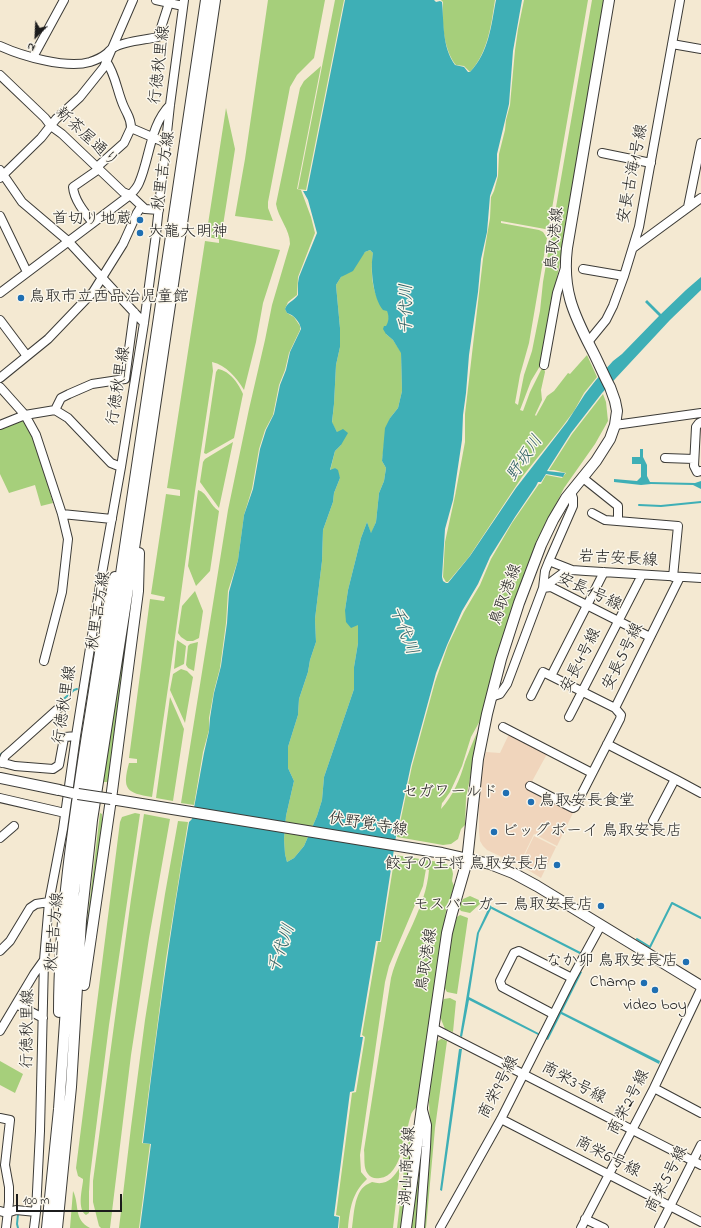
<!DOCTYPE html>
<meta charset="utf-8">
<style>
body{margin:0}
#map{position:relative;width:701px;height:1228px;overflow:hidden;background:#f4e9d2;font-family:"Indie Flower",sans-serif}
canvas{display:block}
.north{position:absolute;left:16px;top:16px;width:40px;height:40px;-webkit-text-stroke:3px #fbf7ec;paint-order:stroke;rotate:204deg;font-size:11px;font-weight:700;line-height:16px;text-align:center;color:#1c1c1c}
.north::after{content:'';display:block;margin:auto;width:14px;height:18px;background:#1c1c1c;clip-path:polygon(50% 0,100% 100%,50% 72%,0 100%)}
.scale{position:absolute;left:16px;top:1194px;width:106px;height:18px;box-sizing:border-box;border:2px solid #1c1c1c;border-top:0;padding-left:5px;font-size:12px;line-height:14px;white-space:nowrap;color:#1c1c1c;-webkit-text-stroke:3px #fbf7ec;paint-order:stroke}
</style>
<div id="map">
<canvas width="701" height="1228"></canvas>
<div class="north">N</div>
<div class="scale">100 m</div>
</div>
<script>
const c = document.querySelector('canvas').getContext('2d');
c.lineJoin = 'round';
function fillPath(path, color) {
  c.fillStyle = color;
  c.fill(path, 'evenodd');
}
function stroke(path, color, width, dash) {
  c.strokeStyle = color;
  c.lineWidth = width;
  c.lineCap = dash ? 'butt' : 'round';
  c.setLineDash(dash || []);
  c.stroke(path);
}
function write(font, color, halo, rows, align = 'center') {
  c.font = font + ' "Indie Flower","Klee One",sans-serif';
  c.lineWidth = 3;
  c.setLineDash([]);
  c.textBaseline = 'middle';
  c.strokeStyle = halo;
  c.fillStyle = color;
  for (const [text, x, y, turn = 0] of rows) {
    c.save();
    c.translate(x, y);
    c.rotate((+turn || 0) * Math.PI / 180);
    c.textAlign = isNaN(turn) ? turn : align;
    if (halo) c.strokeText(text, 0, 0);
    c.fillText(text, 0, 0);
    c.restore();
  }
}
fillPath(new Path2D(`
 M510 732 548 752 529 787 574 811 557 846 534 834 519 865 487 850 483 846 480 841 479 832V805L483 764 486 752 500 753Z
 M534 836 556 847 541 878 520 865Z`), '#f0d5bc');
fillPath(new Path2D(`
 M268 0H325L314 58 297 75 290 87 268 202V208L273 221 235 216 245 159Z
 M335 0H344L306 190 298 189Z
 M441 0H495C491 26 488 52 470 72L464 66 456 65 455 64C443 47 442 22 443 2Z
 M524 0H588L549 226 545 229 501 221V223L539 230 543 232 547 238 529 343 520 375 515 403 518 405 524 375 532 351 540 311 543 282 592 0H605L545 348 540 366 531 381 520 410 523 411 530 392 542 368H544L545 372 541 390 542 400 535 415 536 416 547 396 554 391 568 373 570 374 587 355 597 377 584 393 574 411 562 427 522 477 469 557 448 582H446L443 577 445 542 455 496 465 442V414L483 259 490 218 491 197 494 191 498 176 499 154 505 130 506 120 510 105 515 50 518 29Z
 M321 66 297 189 301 190 311 217 315 233 298 277 297 295 288 302 285 309 287 313 294 317 300 326V330L289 353 285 370 279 385 273 415 265 430 259 449 252 489 244 515 238 560 228 591 226 623 220 668 214 691 209 718V730L203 752 194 805 181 803 228 510 249 409 265 340 272 305 290 244C290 229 278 218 276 204L300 88 304 81Z
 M226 108 235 149 221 238 280 250 263 303 256 342 244 390C237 378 226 365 212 362L213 371 195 491 170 674 152 797C126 793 122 789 129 763H137V759L129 758 150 599 164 601 165 597 151 594 166 494 180 496V490L167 488 205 241 219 243V239L206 237Z
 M370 250 373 253C371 266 371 284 377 297 380 302 386 306 388 312 391 319 386 327 386 334L393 340 401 352 402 391 398 408 390 418 384 445 382 461 386 468 384 481 379 493 376 522 371 534 367 522 361 538 348 590 345 610 358 624V643L354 667V689L324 777 322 800 317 816 304 846 294 858 287 862 285 854 284 839 286 816 294 781 288 768V747L298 715 299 699 308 672 310 660 316 642 315 619 322 561 323 530 333 502 334 493 340 478 335 468 330 471 335 451 341 445 337 432 332 423 334 404 336 365 340 347V328L336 285 341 277 365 252Z
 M218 369C230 371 239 384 243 394L234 438 206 454 204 453 216 372Z
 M603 394 606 402 608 421 595 444 564 488 555 506 535 553 482 717 471 737 462 766 450 792 443 802 442 803 441 809C453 796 460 779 465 762 470 750 473 739 480 728L466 798 465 825 461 829 458 839 451 844 443 845 397 837 412 766 435 682 448 645 464 612 480 585 491 559 512 523 539 484H541L546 475 562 478 566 473 554 470H549L572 434Z
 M18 419 24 420C39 445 45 476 53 503L41 506 35 485 9 493 0 474V428Z
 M233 442 219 508 200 482 203 462 205 459Z
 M198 490C208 493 210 506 219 511L210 571 196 586 188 566Z
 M195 591 203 611 199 638 193 641H187L181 637 178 633 182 606Z
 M177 640 186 646 184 664 174 669Z
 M125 641H126L109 782H103Z
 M198 642 194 671 188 668 186 665 188 646 190 644Z
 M181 669 187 671 193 677 185 723 170 690 173 674Z
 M170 697 184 729 173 801 156 798Z
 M100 813 102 814V832L88 929 86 932Z
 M135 813 140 814 109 1025 90 1176 89 1192V1213L86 1215C77 1209 82 1190 83 1181V1179L78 1176 76 1168 120 822 122 817Z
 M144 814 170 819 149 938 131 1055 110 1228H101L99 1226 93 1202V1181L131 899Z
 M178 821 188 822 166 959 142 1143 150 1144 139 1228H119L131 1127 145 1020 165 894Z
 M395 855 445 863 449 866 452 869 453 874 452 881 454 886 446 911 418 1105C416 1108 412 1111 411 1115 405 1132 402 1176 380 1178 375 1179 371 1178 368 1174 363 1168 365 1158 364 1150L391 978C401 941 426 908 429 870L426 869 423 886 389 966 385 982 360 1155 361 1172 367 1179C352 1193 350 1208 348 1228H339L340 1216 336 1215 352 1093 356 1092 365 1037 362 1035 378 942H381Z
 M470 896 481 901 480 904 470 913 461 911 459 908 463 899Z
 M460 915 468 918 457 994 447 992 444 987 451 937 457 917Z
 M450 998 456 1001 453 1032 445 1029C440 1017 437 1011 444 999Z
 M441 1039H442L447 1041 435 1128 426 1228H424L430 1126 429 1102 435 1043Z
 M0 1061 23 1074 15 1093 0 1085Z
 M415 1125 403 1228H397L404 1169 402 1162 413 1126Z
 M424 1127 417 1228H409Z
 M400 1167 393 1228H352C354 1215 354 1193 366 1185 368 1184 370 1183 372 1182 386 1186 393 1179 400 1167Z
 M73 1191C80 1205 73 1219 90 1228H70Z`), '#a6cf7b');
fillPath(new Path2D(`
 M345 0H434L436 2 440 1 442 2C444 23 442 47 455 65L464 67 468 72H470C489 52 491 26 496 0H522L513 51 509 104 497 154V176L490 196 487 232 481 259 478 292 469 355 466 393 463 415 462 440 453 500 445 529 442 577 443 581 446 583H448L470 556 516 488 567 422 585 394 596 380 613 361 622 354 659 316 645 302 647 300 661 314 686 290 701 277V290L670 320 602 393 571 433 547 471 565 473 563 477 546 474 541 482H538L536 486 515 517 490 557 478 584 462 611 447 645 436 673 411 765 396 836 380 941H376L360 1037H363L354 1091 350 1092 334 1216 339 1217 338 1228H140L151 1144 143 1143C156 1036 170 929 189 822L192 819 204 753 209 731 210 718 214 693 221 666 227 623 229 592 238 560 244 515 253 489 260 449 266 430 274 414 280 385 286 370 290 352 301 329C300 322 294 315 287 313L285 309C288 301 293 302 298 295V283L299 277 317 233 308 200 303 191H307ZM370 250 373 253C370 268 373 298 383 310L387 311C389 315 389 322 386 326H384L383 329 386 334 393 340 401 353 402 391 398 408 390 418 385 428 382 461 386 468 384 481 379 493 376 522 371 533 367 522 361 538 348 590 345 610 346 622 351 628 358 625V643L354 667V689L324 777 322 800 317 816 304 846 294 858 287 862 285 854 284 839 286 816 294 781 288 768V747L298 715 299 699 308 672 310 660 316 642 315 619 322 561 323 530 333 502 334 493 340 478 338 470 335 468 330 470 335 451 341 445 348 433 343 429 337 432 332 422 334 404 336 365 340 347V328L336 285 341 277 353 271 365 252Z
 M640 449H643V457L647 465V476L650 482 695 483 701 481V489L693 485 651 484 641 485 614 482V479L637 481 641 477V464H632V457H640Z
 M490 905 492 907 479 933 469 997 546 1037 580 971 582 972 562 1012 660 1061 659 1064 561 1014 548 1040 469 1000 462 1037 460 1036 477 933Z
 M459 1049H462L442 1191 440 1190Z`), '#3eafb6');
stroke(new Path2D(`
 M639 505 661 506 701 502
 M58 704 74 690 77 689
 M0 755 4 752
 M492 908 582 954
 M637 939 650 947 672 903 701 918
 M18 1214 17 1224 18 1228`), '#3eafb6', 2);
const minor = new Path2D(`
 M156 0 183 6
 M672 44 701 49
 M0 46C22 56 66 69 90 62 96 60 101 58 106 54 109 52 110 49 113 48 124 41 145 40 158 37L169 3
 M33 57 64 0
 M106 61C116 75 117 92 124 107 128 116 131 118 131 128L166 143
 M0 75 45 118 51 126 62 134 123 192 130 195 145 209 159 210
 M602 153 651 163
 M97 167 124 143 131 128
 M0 170 22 202 68 241 144 323
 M0 178 41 138 56 119 80 97 104 67 133 0
 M688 207 701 143
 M0 216 27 272
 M93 223C85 213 74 200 73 187L99 169
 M633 248 701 198
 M583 269 624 276
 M0 293 130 195C133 192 137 188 139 183 150 158 150 125 170 105
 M0 320 27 356
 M588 342 606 320 613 306 624 276 639 227 680 0
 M544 365 557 293 565 268
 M0 378 48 339 93 292 123 244 137 213 141 207
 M0 387 25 415 36 435 62 514 68 539 62 592 44 661
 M55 410 61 398 69 394 92 384 125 379 134 312
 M701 422 699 423 696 427 694 466 697 472 701 471
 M0 425 25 415 55 410 68 418 111 463 121 467
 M615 425 701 413
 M665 458 694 459
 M583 478 618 506V521
 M592 513 605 520 678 526 673 577
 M62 514 112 519
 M549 561 573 506V498L571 492
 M572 570 549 561 545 571 543 588 551 587 650 637
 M551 676 615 708 680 577
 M531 696 543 672 551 676 604 572
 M491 697 500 694 507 684 543 588 563 573 572 570 586 571 701 578
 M569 717 642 575
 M503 727 592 773
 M607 744 675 779
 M0 762 15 766 53 769 59 765 64 738 65 737 76 736
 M2 763 5 756 12 750 60 707
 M530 786 571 807 573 808 575 807 620 719 621 715 615 708
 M0 798 65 813
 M653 821 675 779 701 793
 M0 838 14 826
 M0 951 10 941 30 908 36 904 49 902
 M16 1004 43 1018
 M553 1014 502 987 500 981 514 953 519 951 572 978
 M433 1028 701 1165
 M0 1031 34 974 44 960
 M654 1088 701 1113
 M0 1118 10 1120 5 1165 9 1187V1202L6 1228
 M501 1119 701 1222
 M0 1211 7 1213 16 1210 36 1212
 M585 1219 604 1228
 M34 1228 36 1212 40 1131 44 960 49 902 63 829 76 736 101 579 121 467 144 323 156 234 170 105 184 0
 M420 1228 426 1147 427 1125 423 1110
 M440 1228 501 1119 572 978 601 925
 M581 1228 654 1088 701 989
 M659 1228 701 1145`);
const major = new Path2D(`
 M0 778 59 790
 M111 799 442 853 490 864 513 873 537 886 701 986
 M84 985 111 799 138 591 139 553
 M59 1012C59 919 73 827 87 735 96 682 102 628 115 577
 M47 1228 59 1109 74 891 83 822 96 733 106 676 126 540 206 0
 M57 1228 71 1087 81 921 92 820 128 589 215 0
 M406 1228 422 1107 447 933 452 913 467 861 478 759 487 714 501 659 519 603 541 545 553 520 566 498 596 461 610 439 615 425 617 411 615 401 610 387C603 374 598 361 591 348 573 313 562 289 567 248L609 0`);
stroke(minor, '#3c3b37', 10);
stroke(major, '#3c3b37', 12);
stroke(minor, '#fff', 8);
stroke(major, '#fff', 10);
const majorBridge = new Path2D(`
 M59 790 72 793
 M78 794 111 799`);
stroke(majorBridge, '#3c3b37', 12, []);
stroke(majorBridge, '#fff', 10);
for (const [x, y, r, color] of [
 [140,220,4,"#1f6fb2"],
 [140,233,4,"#1f6fb2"],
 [21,298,4,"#1f6fb2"],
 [506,793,4,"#1f6fb2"],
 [531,802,4,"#1f6fb2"],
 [494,832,4,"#1f6fb2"],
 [557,865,4,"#1f6fb2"],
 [601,906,4,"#1f6fb2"],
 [686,962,4,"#1f6fb2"],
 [644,983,4,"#1f6fb2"],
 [655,990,4,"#1f6fb2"]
]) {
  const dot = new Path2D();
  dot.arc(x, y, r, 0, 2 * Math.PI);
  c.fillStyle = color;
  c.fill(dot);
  stroke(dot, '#fbf7ec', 1.5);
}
write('16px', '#1c1c1c', '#fbf7ec', [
 ["行徳秋里線",161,65,-83],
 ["新茶屋通り",86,138,43],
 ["秋里吉方線",165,171,-82],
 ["安長古海1号線",634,174,-79],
 ["鳥取港線",556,239,-84],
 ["行徳秋里線",120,386,-81],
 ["岩吉安長線",618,560,3],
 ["安長1号線",589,593,25],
 ["鳥取港線",507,595,-70],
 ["秋里吉方線",100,611,-81],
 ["安長5号線",624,657,-64],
 ["安長4号線",582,661,-63],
 ["行徳秋里線",66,705,-81],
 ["伏野覚寺線",368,826,9],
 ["秋里吉方線",56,932,-85],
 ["鳥取港線",428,960,-81],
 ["行徳秋里線",29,1029,-89],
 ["商栄3号線",573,1084,28],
 ["商栄9号線",500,1088,-63],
 ["商栄2号線",630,1103,-63],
 ["商栄6号線",607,1158,27],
 ["湖山商栄線",409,1166,-87],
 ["商栄5号線",668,1180,-63]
]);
write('16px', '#1c1c1c', '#fbf7ec', [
 ["首切り地蔵",132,220],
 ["大龍大明神",148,233,"left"],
 ["鳥取市立西品治児童館",29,298,"left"],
 ["セガワールド",498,793],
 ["鳥取安長食堂",539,802,"left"],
 ["ビッグボーイ 鳥取安長店",502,832,"left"],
 ["餃子の王将 鳥取安長店",549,865],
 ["モスバーガー 鳥取安長店",593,906],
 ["なか卯 鳥取安長店",678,962],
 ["Champ",636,983],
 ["video boy",655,1006,"center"]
], 'right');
write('italic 17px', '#2b5e61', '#fbf7ec', [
 ["千代川",408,309,-90],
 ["野坂川",526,459,-56],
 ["千代川",402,631,69],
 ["千代川",283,949,-71]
]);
</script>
